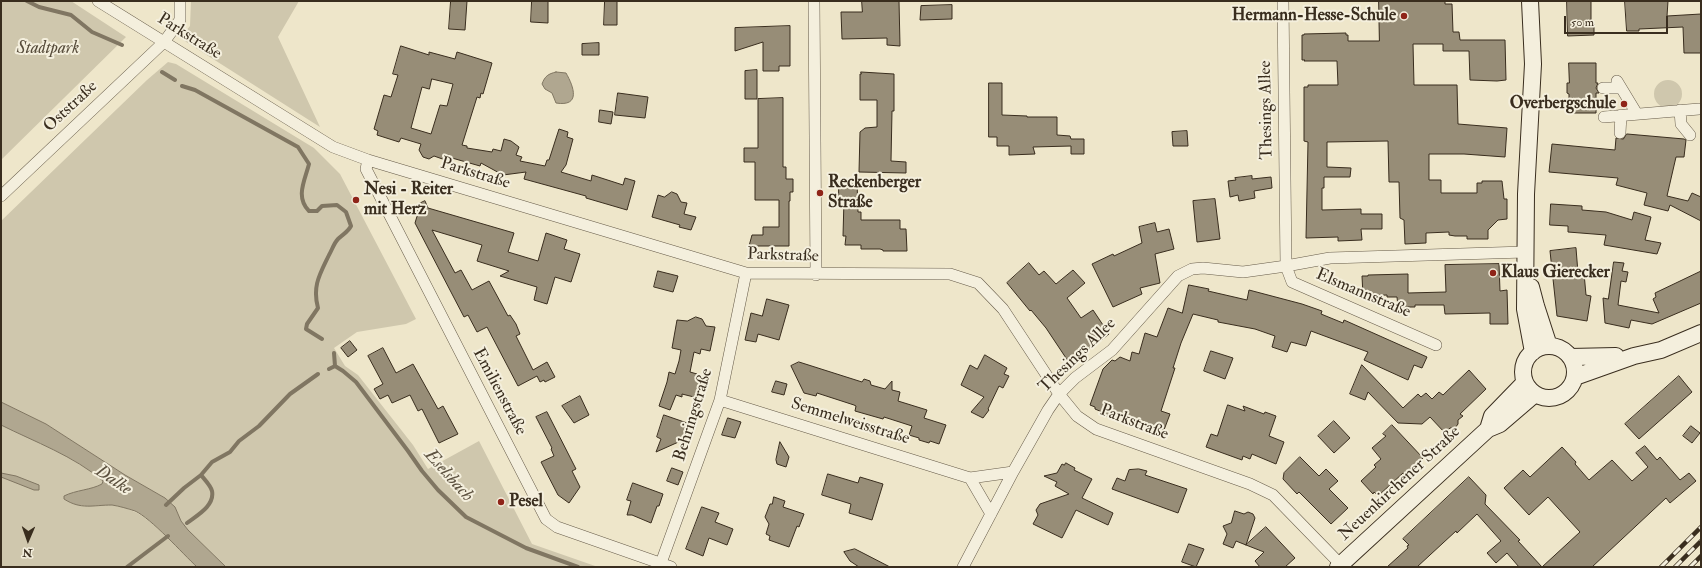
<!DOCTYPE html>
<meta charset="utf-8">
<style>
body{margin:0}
#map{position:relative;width:1702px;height:568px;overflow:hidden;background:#eee6ca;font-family:"IM FELL Double Pica",serif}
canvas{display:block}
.frame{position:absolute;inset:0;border:2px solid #392d1e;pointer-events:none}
.north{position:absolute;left:8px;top:520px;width:40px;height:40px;-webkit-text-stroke:3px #f4efdd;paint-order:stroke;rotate:182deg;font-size:11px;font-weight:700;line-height:16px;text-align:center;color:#392d1e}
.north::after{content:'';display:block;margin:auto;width:14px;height:18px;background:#392d1e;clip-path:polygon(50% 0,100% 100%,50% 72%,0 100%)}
.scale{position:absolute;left:1564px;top:16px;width:104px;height:18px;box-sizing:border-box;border:2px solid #392d1e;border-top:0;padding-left:5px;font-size:12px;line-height:14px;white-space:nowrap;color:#392d1e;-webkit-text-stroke:3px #f4efdd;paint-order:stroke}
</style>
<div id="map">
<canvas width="1702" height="568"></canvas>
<div class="frame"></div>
<div class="north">N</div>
<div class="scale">50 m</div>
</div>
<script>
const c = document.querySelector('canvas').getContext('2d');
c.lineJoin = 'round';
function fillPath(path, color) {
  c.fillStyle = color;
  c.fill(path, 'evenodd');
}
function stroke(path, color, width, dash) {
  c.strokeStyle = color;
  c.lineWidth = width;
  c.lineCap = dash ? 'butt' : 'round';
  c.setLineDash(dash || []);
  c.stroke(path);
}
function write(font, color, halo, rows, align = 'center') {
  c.font = font + ' "IM FELL Double Pica",serif';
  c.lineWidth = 4;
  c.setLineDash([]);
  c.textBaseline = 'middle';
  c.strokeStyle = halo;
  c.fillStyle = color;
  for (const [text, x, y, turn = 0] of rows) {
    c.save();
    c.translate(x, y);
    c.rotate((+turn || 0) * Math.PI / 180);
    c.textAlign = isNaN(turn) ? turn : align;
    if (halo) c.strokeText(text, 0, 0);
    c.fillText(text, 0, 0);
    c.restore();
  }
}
fillPath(new Path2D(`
 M1 1H71L126 37 1 160Z
 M191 1H299L278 37 320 127 180 38 190 26Z
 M168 62 176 64 314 148 340 174 416 319 406 324 357 332 334 348 345 366 358 375 413 445 428 469 479 441 532 544 598 567H226L188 530 181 521 175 507 165 498 125 475 46 424 1 402V221L147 80Z
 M1654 94a14 14 0 1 1 28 0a14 14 0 1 1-28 0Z
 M1 425C36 441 74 456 103 481L102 484 98 486 64 496V499C81 510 93 504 112 505 119 506 129 509 135 512 151 518 183 554 197 567H1Z`), '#cfc7ad');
const water = new Path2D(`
 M556 72 566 73C574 87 581 107 556 103L552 93 545 89 542 84C545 76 548 74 556 72Z
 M1 402 46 424 125 475 165 498 175 507 181 521 188 530 226 567H197C183 554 151 518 135 511 129 509 119 506 112 505 93 505 81 510 64 499V496C76 490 91 490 102 484L103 481C74 456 35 442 1 425Z
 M1 473 16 476 39 485V490H34L1 477Z`);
fillPath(water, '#b0a790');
stroke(water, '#807662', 1);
stroke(new Path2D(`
 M27 1 39 7 71 15 92 32 122 45
 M162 72 175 80
 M182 86 195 90 298 147 309 164C305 180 295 197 309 211H317L322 206 337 205 346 212 351 226C348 232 343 234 338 239 334 243 332 250 329 255 320 274 312 286 318 308L307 324 306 329 322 339
 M334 353 335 366
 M329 369 335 366 343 371 356 382 408 451 422 471 438 490 466 517 526 548 578 567
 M166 505 184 488 201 475 212 462 230 452 239 441 259 426 290 394 318 374
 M187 523C196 516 215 506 212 491 211 486 205 480 201 475
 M127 567 168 536`), '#807662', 4);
const building = new Path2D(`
 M451 1H467L465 30 449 29Z
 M532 1H548V23L531 22Z
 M605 1H617V25H604Z
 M862 1H899L900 46 887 45V38L842 39 841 12H862Z
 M1379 1H1445V4H1452L1453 32H1459L1460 40H1505L1506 80 1497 81 1470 80 1469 51H1443V44H1413L1414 85H1457L1458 124 1507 128 1505 157 1464 154H1429V180H1441V193H1477V183H1482V181H1502L1504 199H1507V219L1498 220 1488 230V239H1467V236H1455L1449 235V232L1426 233V243L1405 244 1404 220 1400 218 1399 182H1389L1388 141 1327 142V167L1351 168 1350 177H1324V188H1322V210L1361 209V214H1382V229H1361L1362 240 1338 241V237L1306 238 1308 142 1304 141V87H1308V85H1338L1337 61H1304L1305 60H1302V35H1304V34L1346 33V35H1348V41H1379Z
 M1567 1H1591V24H1594V35L1568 36Z
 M1625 1H1668L1667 16 1701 14V53H1684L1683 27 1639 29V31H1627Z
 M952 5V19L920 20 921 6Z
 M790 26V66H779V71H763V42L735 51V28Z
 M599 43V55H582V44Z
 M401 46 429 55V52L455 59 457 52 492 63 483 94 481 93 480 98 477 97 462 145 467 146V148L492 152 493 149 501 151 504 139 511 141 519 147 516 155 522 157 520 161 545 166 547 160H549L559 129 568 132 567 137 573 139 566 165 561 172 591 181 592 175 623 185 625 178 635 181 627 210 586 198V196L524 179 526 172 503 175 481 163 480 166 452 158 451 162 434 156 429 159 423 157 419 150 421 144 401 138 399 142 377 135 378 131 374 129 384 95 391 97 398 75 393 74ZM432 79 453 84 447 106 440 105 431 134 411 128 422 87 429 89Z
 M1569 63H1596V83H1598L1596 88 1599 93H1596V113H1569V94L1567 93V83H1569Z
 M757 70V99H745V71Z
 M861 72 894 74V111H892L891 161 906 162V173L859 172 860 132 865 128 877 127V100H860V74H861Z
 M989 83H1002V115L1027 116V117H1057V135L1070 136 1071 139H1084V154H1071V146L1033 147 1035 154 1009 155V146H997V137H989Z
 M618 93 648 97 645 118 615 115Z
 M783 98V167H786V179H793V192H790V201H789V246H749L752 235H763V227H779V200H755V162H744V148H758V99Z
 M600 110 613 112 611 124 599 122Z
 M1187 131 1188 146H1173L1172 132Z
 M1627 134 1684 139 1686 140 1684 157H1676L1667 196 1688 201 1692 193 1701 197V221L1670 205 1668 211 1644 205 1647 193 1616 185 1618 178 1549 172 1552 144 1615 150 1616 138 1623 139Z
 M1252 176V179L1271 177 1272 188 1254 191 1255 198 1239 201 1238 195 1230 197 1228 181 1236 180 1235 178Z
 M839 181H857L858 212H861V220H900V229H906L907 251H883V250L880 249H861V245H845L846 236H843L844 199H839Z
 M672 192 677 194 681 202 687 203 684 214 696 217 691 230 679 227 680 225 652 217 658 195 664 197Z
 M1215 199 1220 239 1197 242 1193 201Z
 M425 201 428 208 514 233 508 252 538 261 546 233 567 240 564 249 580 254 571 282 555 277 547 304 534 300 537 287 500 276 509 271 477 261 482 245 432 230 455 273 461 270 472 290 489 281 508 316 510 315 516 324 520 334 516 336 533 370 547 362 555 377 545 382 544 380 540 382 537 376 518 386 487 327 477 332 468 315 464 317 415 223 418 213 415 206Z
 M1551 204 1582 206V210L1606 212 1632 220 1634 212 1651 217 1645 240 1661 243 1657 254 1604 245 1606 235 1568 232V226L1550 225Z
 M1155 223 1157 232 1169 229 1174 249 1155 254 1160 283 1140 288 1142 294 1113 307 1092 264 1113 254 1114 256 1142 243 1139 227Z
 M1576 248 1578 273H1584L1586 295 1591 296 1587 321 1557 316 1550 251Z
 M1614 262 1624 263 1622 271 1628 272 1626 282 1621 281 1618 305 1659 313 1653 299 1656 297 1655 293 1701 271V303L1652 324 1631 320 1629 328 1605 323 1603 298 1608 299Z
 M1029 263 1039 275 1044 271 1056 284 1073 270 1085 283 1067 298 1081 318 1093 310 1109 334 1098 343 1068 361 1046 328 1031 310 1030 311 1007 283Z
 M1499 264 1500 291 1507 290 1508 324H1490V313L1445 314 1444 305H1415V307H1398L1397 297H1387V295L1363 296 1362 276H1368V275L1408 274V293L1446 292 1445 265Z
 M658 271 678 276 673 292 654 287Z
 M1189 285 1209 289 1208 291 1247 300 1249 290 1302 304 1322 311 1321 314 1343 323 1344 320 1427 357 1422 368 1414 365 1408 380 1364 360 1368 352 1311 331 1306 346 1291 342 1287 352 1272 347 1275 336 1255 329 1218 322V320L1193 314 1181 343 1173 368H1175L1161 411 1170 414 1164 430 1124 415 1123 418 1119 416 1118 420 1101 414 1102 412 1095 409V407L1090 405 1103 369 1112 360 1115 361 1120 357 1130 361 1132 352 1139 354 1145 333 1157 337 1168 308 1182 313Z
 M767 299 789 305 779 340 758 334 756 342 745 340 751 313 762 316Z
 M696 317 702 319 706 326 715 327 710 351 701 349 700 354 694 352 690 372 697 374 696 376 703 378 698 398 682 394V397L676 395 670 410 659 406 667 382 669 372 675 374 679 361 681 350 672 348 677 320 687 321Z
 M350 341 357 350 348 357 341 348Z
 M383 348 396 373 413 364 438 409 443 406 458 434 439 443 422 409 418 411 410 395 392 403 388 395 380 399 374 389 383 384 368 356Z
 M1211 351 1233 358 1225 379 1204 371Z
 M985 355 1007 368 1004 374 1009 376 1003 388 999 386 988 409 989 410 983 418 971 412 984 397 961 385 970 365 977 369Z
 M799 362 862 382 864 379 870 381 871 385 885 389 892 381V390L900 392 898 401 927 410 924 418 946 425 939 444 930 441 929 443 919 440V438L909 435 912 426 884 417 883 419 855 411 856 406 854 405 817 393 816 396 804 393 791 366Z
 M1362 365 1403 408 1418 394 1421 397 1426 393 1432 399 1439 392 1443 395 1469 370 1486 389 1460 414 1463 416 1458 420V424L1455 428H1450L1445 433 1430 417 1422 424 1398 423 1368 392 1365 400 1350 394Z
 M1679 376 1692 392 1639 439 1625 424Z
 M776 381 787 384 784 395 772 392Z
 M580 396 589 415 574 423 562 406Z
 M1228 405 1245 411 1243 406 1264 414 1265 412 1276 416 1269 436 1284 442 1276 464 1252 454 1250 459 1243 456 1242 460 1206 447 1211 434 1217 436Z
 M547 412 576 469 572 471 580 487 569 503 558 495 541 462 554 456 551 449 552 448 536 417Z
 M664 415 690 424 683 440 656 452 661 439 657 437Z
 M728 418 741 422 735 438 722 435Z
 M1334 421 1350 438 1334 453 1318 436Z
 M1392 425 1423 458 1404 475 1403 473 1378 496 1374 492 1373 494 1361 481 1376 467 1374 465 1381 459 1372 448 1386 436 1383 434Z
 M1691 426 1700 433 1692 443 1683 436Z
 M780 442 789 457 786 467 777 464 776 460Z
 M1645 446 1657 460 1660 457 1680 480 1689 473 1696 481 1670 503 1666 498 1592 567H1542L1580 532 1548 497 1529 515 1504 488 1523 470 1530 477 1562 447 1576 462 1575 464 1589 480 1612 460 1632 481 1648 467 1636 453Z
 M1300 457 1319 476 1326 469 1338 481 1329 489 1348 508 1331 524 1299 492 1297 494 1283 479 1284 473Z
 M1066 463 1075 468 1074 470 1092 479 1082 498 1113 513 1108 525 1076 510 1062 538 1033 524 1038 515 1036 510 1040 504 1069 494 1055 486 1057 482 1044 476 1057 473 1062 464 1064 465Z
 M672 468 683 472 678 485 667 481Z
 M1139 469 1147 471 1145 475 1187 489 1178 513 1112 489 1117 478 1125 481 1129 470Z
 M828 474 858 483 860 477 883 484 872 520 849 513 851 504 822 495Z
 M1469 477 1486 495 1485 504 1520 540 1518 541 1542 567H1519L1507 553 1496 563 1487 553 1501 541 1477 514 1457 533 1456 531 1417 567H1387L1408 548 1407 546 1409 545 1403 539Z
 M633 483 663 494 659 506H657L651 523 632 515H627L631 501 627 500Z
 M774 497 785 501 783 507 804 514 799 527 797 526 789 547 769 540 770 536 766 534 769 524 765 517 770 504H772Z
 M702 507 719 513 715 522 733 529 727 545 709 538 703 556 686 549Z
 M1235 511 1244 514 1248 512 1253 514 1255 518 1246 545 1236 541 1233 548 1223 544 1227 534 1223 526 1231 523Z
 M1266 527 1295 558 1285 567H1260L1255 561 1264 552 1246 545Z
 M1189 544 1204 549 1196 567 1182 562Z
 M855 549 859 551 890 567H859L850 561 844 552Z`);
fillPath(building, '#978d77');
stroke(building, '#392d1e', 1);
const street = new Path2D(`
 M98 1 333 147 368 160 746 273 950 274 978 283 1003 309 1059 394 1077 416 1096 429 1250 484 1273 495 1343 567
 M814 1 816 275
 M1283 1 1286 266 1292 282 1436 345
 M1617 81 1637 114
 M1603 88H1621
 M1680 110 1681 124 1690 135
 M1604 117 1699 109
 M1620 133 1621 115
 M368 160 366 169 546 519 557 527 671 567
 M1 196 164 42 180 20V1
 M720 400 970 478 1013 472
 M970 478 991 514
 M661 563 720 400 746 273
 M963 567 1013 472 1048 410 1059 394 1075 378 1112 350 1178 276 1192 269 1203 268 1243 272 1286 266 1330 258 1525 252`);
const secondary = new Path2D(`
 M1530 1 1533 64 1526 194 1525 309 1533 352
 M1531 287 1536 306 1549 346
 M1523 372a26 26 0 1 1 52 0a26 26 0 1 1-52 0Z
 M1570 357 1616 356
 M1575 377 1634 356 1661 350 1701 333
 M1488 429 1492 416 1525 382
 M1338 567 1488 429 1500 424 1535 394`);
stroke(street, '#665b49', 12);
stroke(secondary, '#392d1e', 18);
stroke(street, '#f4efdd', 11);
stroke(secondary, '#f4efdd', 16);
const rail = new Path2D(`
 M1661 567 1701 527
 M1675 567 1701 541
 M1690 567 1701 556`);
stroke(rail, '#392d1e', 4.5);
stroke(rail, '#f4efdd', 3, [9]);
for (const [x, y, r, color] of [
 [1404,16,4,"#8f2418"],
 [1624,104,4,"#8f2418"],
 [820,193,4,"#8f2418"],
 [356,200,4,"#8f2418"],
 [1493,273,4,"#8f2418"],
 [501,502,4,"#8f2418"]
]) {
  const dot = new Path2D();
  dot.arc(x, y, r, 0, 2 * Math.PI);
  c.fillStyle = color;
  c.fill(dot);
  stroke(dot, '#f4efdd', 1.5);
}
write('bold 17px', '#392d1e', '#f4efdd', [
 ["Hermann-Hesse-Schule",1396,16,"right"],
 ["Overbergschule",1616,104,"right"],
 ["Reckenberger",828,183],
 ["Straße",828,203],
 ["Nesi - Reiter",364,190],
 ["mit Herz",364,210],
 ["Klaus Gierecker",1501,273],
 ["Pesel",509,502]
], 'left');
write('17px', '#392d1e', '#f4efdd', [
 ["Parkstraße",189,37,32],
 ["Oststraße",71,107,-43],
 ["Thesings Allee",1267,110,-91],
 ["Parkstraße",475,174,17],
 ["Parkstraße",783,256,2],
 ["Elsmannstraße",1363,294,23],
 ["Thesings Allee",1078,356,-44],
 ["Emilienstraße",499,392,62],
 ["Behringstraße",694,415,-73],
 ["Semmelweisstraße",850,422,17],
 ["Parkstraße",1134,423,21],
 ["Neuenkirchener Straße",1400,484,-43]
]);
write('italic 17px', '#574c3b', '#f4efdd', [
 ["Stadtpark",48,49]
]);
write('italic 18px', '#5d5240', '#f4efdd', [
 ["Eselsbach",448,476,48],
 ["Dalke",113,481,34]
]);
</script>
